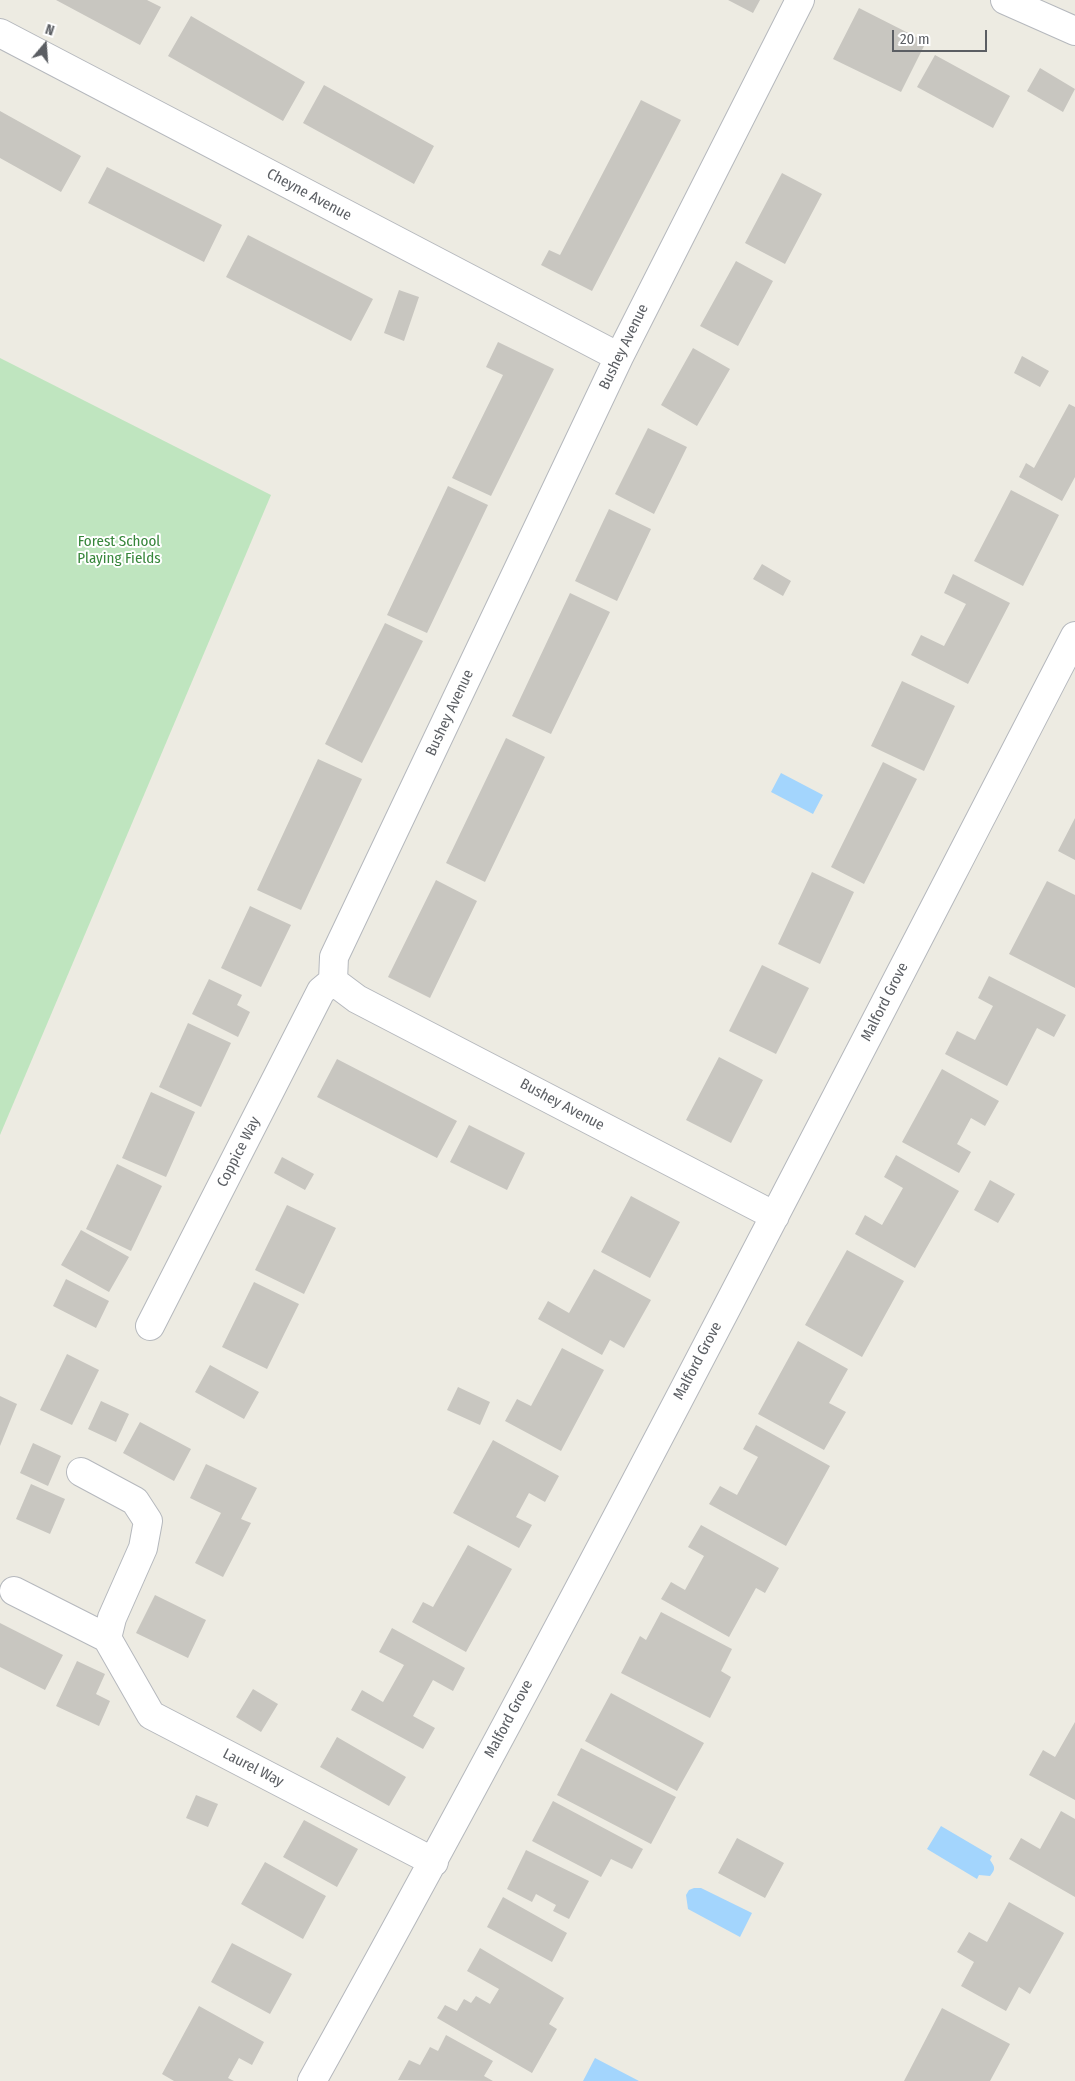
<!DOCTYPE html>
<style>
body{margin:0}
#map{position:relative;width:1075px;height:2081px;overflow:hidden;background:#edebe2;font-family:"Fira Sans Condensed",sans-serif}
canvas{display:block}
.north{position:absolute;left:20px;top:20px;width:50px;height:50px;-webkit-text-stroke:4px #fff;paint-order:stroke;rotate:18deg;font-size:14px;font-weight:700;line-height:20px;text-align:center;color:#5b5e63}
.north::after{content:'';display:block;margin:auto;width:18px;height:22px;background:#5b5e63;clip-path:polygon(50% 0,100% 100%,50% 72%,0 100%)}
.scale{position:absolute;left:892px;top:30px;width:95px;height:22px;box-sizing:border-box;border:2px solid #5b5e63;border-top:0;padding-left:6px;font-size:15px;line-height:18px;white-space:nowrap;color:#5b5e63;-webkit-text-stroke:4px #fff;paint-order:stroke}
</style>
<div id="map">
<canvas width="1075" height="2081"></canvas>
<div class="north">N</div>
<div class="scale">20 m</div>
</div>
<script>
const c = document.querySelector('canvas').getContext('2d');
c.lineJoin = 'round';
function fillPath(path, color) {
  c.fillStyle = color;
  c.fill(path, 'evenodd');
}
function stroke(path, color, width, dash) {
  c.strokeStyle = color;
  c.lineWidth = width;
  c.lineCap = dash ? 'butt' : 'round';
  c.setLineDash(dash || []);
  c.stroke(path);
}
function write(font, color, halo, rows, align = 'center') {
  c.font = font + ' "Fira Sans Condensed",sans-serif';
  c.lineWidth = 4;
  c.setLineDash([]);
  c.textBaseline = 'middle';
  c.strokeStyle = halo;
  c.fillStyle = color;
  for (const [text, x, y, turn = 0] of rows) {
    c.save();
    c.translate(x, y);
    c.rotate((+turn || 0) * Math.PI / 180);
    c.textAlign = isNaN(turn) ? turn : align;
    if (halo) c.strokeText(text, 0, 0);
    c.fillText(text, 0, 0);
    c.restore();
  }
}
fillPath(new Path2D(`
 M0 358 271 495 0 1135Z`), '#bfe5bf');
fillPath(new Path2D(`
 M781 773 823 795 813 814 771 792Z
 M941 1826 992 1856 990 1860C995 1867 996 1869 990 1876L979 1875 977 1879 927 1849Z
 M694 1888H701L752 1913 740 1937 688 1909 686 1895 689 1890Z
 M595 2058 639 2081H583Z`), '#a3d5fd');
fillPath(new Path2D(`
 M56 0H147L161 7 140 45Z
 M728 0H760L753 13Z
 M859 8 926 42 901 92 833 59Z
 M191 16 305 82 283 121 168 56Z
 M935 55 1010 96 993 128 917 87Z
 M1040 68 1075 89 1063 112 1027 91Z
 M324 85 434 146 414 184 303 123Z
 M641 100 681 120 592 291 541 265 549 250 560 255Z
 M0 111 81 156 61 192 0 158Z
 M107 167 222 225 204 262 88 203Z
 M782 173 822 194 785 264 745 243Z
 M248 235 373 299 351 341 226 277Z
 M736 261 773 281 738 346 700 326Z
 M399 290 419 297 404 341 384 333Z
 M498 342 554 369 491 496 452 478 503 375 486 367Z
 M693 348 730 369 697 426 661 405Z
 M1022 356 1049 371 1040 387 1014 373Z
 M1069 404 1075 407V477L1062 501 1019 477 1026 463 1034 468Z
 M648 428 687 447 654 514 615 494Z
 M448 486 488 505 427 633 387 615Z
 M1011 490 1059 515 1023 586 974 561Z
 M609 509 651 529 617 601 575 581Z
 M762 564 791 581 783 596 753 579Z
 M953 574 1010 603 968 684 911 655 921 635 944 646 966 604 944 593Z
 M570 593 610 612 551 734 512 716Z
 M385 623 423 641 362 763 325 744Z
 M902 681 955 706 924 771 871 746Z
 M506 738 545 757 485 882 446 863Z
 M318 759 362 779 301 910 257 890Z
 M883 762 917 779 864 884 831 867Z
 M1075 818V860L1058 851Z
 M812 872 854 892 820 964 778 944Z
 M436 880 477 901 430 998 388 977Z
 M1047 881 1075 895V988L1009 954Z
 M250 906 291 925 261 987 221 968Z
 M762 965 809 988 776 1054 729 1031Z
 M989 976 1066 1015 1054 1037 1037 1028 1007 1086 945 1054 957 1031 975 1040 993 1006 978 998Z
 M209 979 242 995 237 1005 250 1012 238 1037 192 1014Z
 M188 1023 231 1043 201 1107 159 1087Z
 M719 1057 763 1080 731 1143 686 1120Z
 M337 1059 457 1121 437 1158 317 1097Z
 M942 1069 999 1101 985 1126 971 1118 957 1144 971 1152 959 1173 902 1142Z
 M151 1092 195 1112 166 1177 122 1158Z
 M469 1125 525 1153 507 1190 450 1162Z
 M896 1155 959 1191 915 1268 855 1234 865 1215 882 1225 903 1188 884 1177Z
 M282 1157 314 1174 305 1190 274 1173Z
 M117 1164 162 1186 131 1251 86 1229Z
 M990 1180 1015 1194 998 1223 974 1210Z
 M631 1196 680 1222 650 1278 601 1252Z
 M287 1205 336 1228 304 1294 255 1270Z
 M81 1230 129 1257 109 1292 61 1265Z
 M847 1250 904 1281 862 1357 805 1325Z
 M594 1269 651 1300 624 1348 610 1340 602 1355 538 1319 548 1301 569 1313Z
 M66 1279 109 1301 96 1328 53 1306Z
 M254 1282 299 1304 267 1369 222 1347Z
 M798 1341 848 1369 829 1403 846 1412 824 1450 758 1414Z
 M562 1348 604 1370 561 1451 505 1421 517 1399 531 1406Z
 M67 1354 99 1370 72 1425 40 1410Z
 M210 1365 259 1392 244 1419 195 1392Z
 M458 1387 490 1402 480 1425 447 1410Z
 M0 1396 17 1404 0 1446Z
 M101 1401 129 1414 116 1442 88 1429Z
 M140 1422 191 1449 174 1481 123 1453Z
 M756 1425 830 1466 786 1546 709 1504 720 1486 737 1495 758 1457 743 1449Z
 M493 1440 559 1476 545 1502 529 1493 516 1517 532 1525 519 1548 453 1513Z
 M33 1443 61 1456 48 1486 20 1473Z
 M206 1464 257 1488 241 1519 251 1523 223 1577 195 1563 221 1513 190 1498Z
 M31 1484 65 1499 50 1534 16 1519Z
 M701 1525 779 1568 765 1593 756 1588 729 1637 661 1599 671 1582 685 1590 704 1556 688 1547Z
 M468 1545 512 1569 466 1652 412 1622 423 1602 433 1607Z
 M155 1595 206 1620 188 1658 136 1633Z
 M661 1612 732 1649 721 1671 731 1677 710 1718 621 1673 640 1636 646 1640Z
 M0 1623 63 1655 45 1690 0 1667Z
 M392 1628 465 1668 453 1691 433 1680 413 1716 435 1728 423 1749 351 1710 362 1690 383 1702 404 1665 379 1652Z
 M77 1661 105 1674 96 1694 110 1701 99 1726 56 1706Z
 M253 1689 278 1704 261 1732 236 1717Z
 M611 1693 704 1743 677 1791 585 1741Z
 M1075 1722V1800L1029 1775 1043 1750 1055 1757Z
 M337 1737 406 1777 389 1806 320 1767Z
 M581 1748 676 1797 651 1844 557 1795Z
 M196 1795 218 1804 208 1827 186 1818Z
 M553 1801 643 1849 632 1869 611 1859 601 1877 532 1841Z
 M1061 1811 1075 1819V1897L1009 1859 1021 1838 1040 1849Z
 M304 1820 358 1849 337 1887 283 1857Z
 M737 1838 784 1863 765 1898 718 1873Z
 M526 1850 589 1881 569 1919 553 1911 556 1905 536 1894 532 1902 507 1889Z
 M265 1862 326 1896 303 1939 241 1904Z
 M503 1897 567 1933 552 1962 487 1927Z
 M1009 1902 1064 1933 1030 1994 1019 1987 1006 2011 961 1986 974 1962 957 1952 969 1932 987 1942Z
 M232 1943 292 1974 270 2014 211 1982Z
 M480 1948 564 1998 549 2024 557 2029 532 2073 437 2018 445 2005 457 2011 464 1999 471 2003 476 1996 490 2004 499 1989 467 1971Z
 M199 2006 264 2042 252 2065 239 2058 228 2078 234 2081H174L162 2074Z
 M942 2008 1010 2044 990 2081H904Z
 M446 2035 493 2061 484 2076 493 2081 398 2080 409 2060 420 2065 430 2047 438 2051Z`), '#c8c6c0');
const minor = new Path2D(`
 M1005 0 1075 31
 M0 33 619 357
 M775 1216 357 999 333 981 334 957 619 357 800 0
 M150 1326 321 991 333 981
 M81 1472 135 1501 148 1521 143 1548 112 1618 107 1638 151 1715 434 1862
 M14 1591 107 1638
 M312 2081C577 1605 824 1120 1075 636`);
stroke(minor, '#b5b8bd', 30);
stroke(minor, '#fff', 28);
write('15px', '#5b5e63', '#fff', [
 ["Cheyne Avenue",309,195,28],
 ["Bushey Avenue",624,347,-64],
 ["Bushey Avenue",450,713,-65],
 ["Malford Grove",885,1002,-63],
 ["Bushey Avenue",562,1105,28],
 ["Coppice Way",239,1152,-63],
 ["Malford Grove",698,1361,-62],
 ["Malford Grove",509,1719,-62],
 ["Laurel Way",253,1768,27]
]);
write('15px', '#37863b', '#fff', [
 ["Forest School",119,542],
 ["Playing Fields",119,559]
]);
</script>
